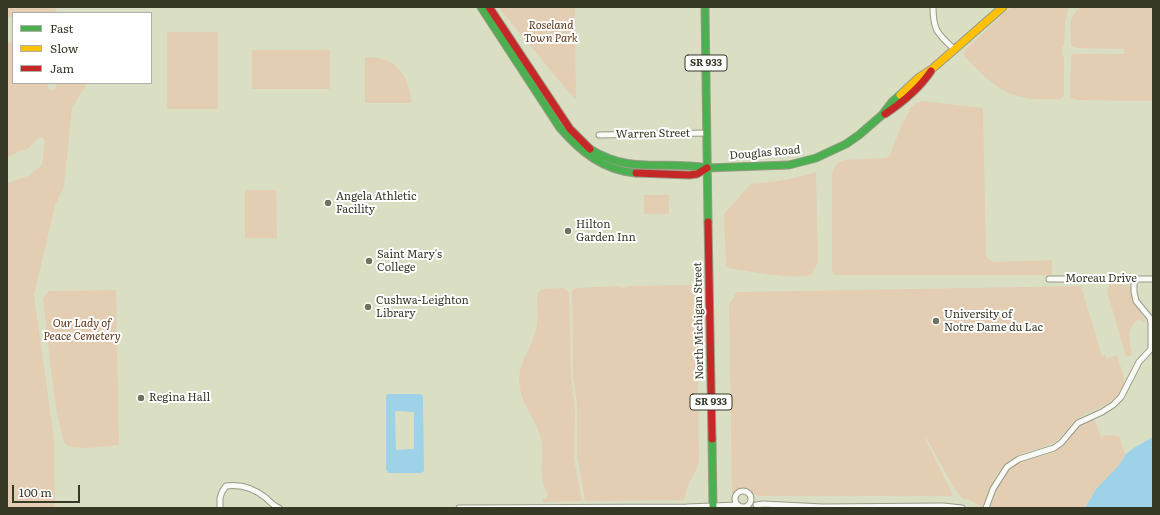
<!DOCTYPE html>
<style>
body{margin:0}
#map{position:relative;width:1160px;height:515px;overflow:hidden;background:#dadfc4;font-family:Literata,serif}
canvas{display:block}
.frame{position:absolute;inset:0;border:8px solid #363926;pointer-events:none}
.legend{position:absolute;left:12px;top:12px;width:140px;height:72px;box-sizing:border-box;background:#fff;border:1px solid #afb0a8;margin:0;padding:5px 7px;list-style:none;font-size:12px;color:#363926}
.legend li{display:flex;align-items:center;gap:8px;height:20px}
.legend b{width:20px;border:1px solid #afb0a8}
.scale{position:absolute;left:12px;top:485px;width:68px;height:18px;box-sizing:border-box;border:2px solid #363926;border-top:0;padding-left:5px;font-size:12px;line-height:14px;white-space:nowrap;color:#363926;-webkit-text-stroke:3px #fff;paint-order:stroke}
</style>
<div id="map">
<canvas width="1160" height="515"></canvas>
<div class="frame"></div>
<ul class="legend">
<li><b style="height:5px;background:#4caf50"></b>Fast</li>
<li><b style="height:5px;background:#ffc107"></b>Slow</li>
<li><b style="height:5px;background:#c62828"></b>Jam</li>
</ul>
<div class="scale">100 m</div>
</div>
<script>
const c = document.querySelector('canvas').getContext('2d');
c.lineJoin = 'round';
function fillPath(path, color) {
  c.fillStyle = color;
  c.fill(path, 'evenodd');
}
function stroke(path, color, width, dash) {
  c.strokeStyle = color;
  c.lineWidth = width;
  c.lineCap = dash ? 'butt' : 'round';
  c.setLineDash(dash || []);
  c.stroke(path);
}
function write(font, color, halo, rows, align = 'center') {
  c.font = font + ' Literata,serif';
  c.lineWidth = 4;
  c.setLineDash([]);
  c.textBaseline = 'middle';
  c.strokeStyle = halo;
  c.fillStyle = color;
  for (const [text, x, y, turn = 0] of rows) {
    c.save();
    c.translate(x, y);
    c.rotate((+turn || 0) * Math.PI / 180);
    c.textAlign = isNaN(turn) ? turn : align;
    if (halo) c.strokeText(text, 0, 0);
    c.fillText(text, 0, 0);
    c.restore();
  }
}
fillPath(new Path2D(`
 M7 7H52L55 8 58 13H13V18L7 16Z
 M498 7H575L576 100 567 90Z
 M1011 7H1068L1065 24 1064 46 1062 48V54L1064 57V95L1060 99C1011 102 998 91 965 57L964 54 966 49Z
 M1082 7H1153V100L1149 101 1076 100 1071 98 1070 95 1071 56 1073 54H1124V49L1076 48 1071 46C1071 30 1066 16 1082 7Z
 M167 32H218V109H167Z
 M7 42 13 44V83H47L49 89 51 91 56 88V83H87L72 108 64 186 55 206 34 295 54 439 55 508H34L32 506 29 508H7V183L28 176 42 165 45 141 42 137 38 138 28 149 20 151 7 158Z
 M252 50H330V89H252Z
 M365 57C395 56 410 75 411 103H365Z
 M922 101 983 108 986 254 988 259 994 262 1052 260V275H835L832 271V174C834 166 837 163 844 160L885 158 890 156C894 144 905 113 914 105 916 102 919 102 922 101Z
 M816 172 818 262 811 275C792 280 749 271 728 268L726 266 724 214 751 184C773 182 795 179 816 172Z
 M245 190H276L277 238H245Z
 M644 195H669V214H644Z
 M1113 284 1129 285C1132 288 1131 290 1132 294 1134 305 1142 312 1145 323L1138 320C1125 329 1130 342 1132 355L1126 357 1107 291 1109 285Z
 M695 285 697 298 699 461C697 471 690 479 687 488 685 492 686 496 684 500L585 501 577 456V404L573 376 572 290 576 288 617 286 624 288 629 286Z
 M1081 286 1102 356 1105 355 1106 359 1117 355C1119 363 1124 374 1124 382 1124 386 1121 390 1119 393 1105 410 1089 408 1075 421 1066 429 1060 441 1049 445 1035 451 1021 451 1009 461 995 472 988 492 982 508L970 500 962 498 956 491 926 438H925L953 496H756C748 487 741 485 732 495L729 304 737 292Z
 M563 288 569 292 571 375 575 408 574 459 582 501 543 502V499L547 498C548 490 544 490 543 484 539 468 545 451 540 435 535 419 522 405 520 388 516 366 529 353 535 333 539 321 537 306 537 294L542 289Z
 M116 290 119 445C107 446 77 451 67 445 56 438 46 319 43 299L46 294 49 291Z
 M1094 418 1101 437 1107 435 1119 436 1125 455 1120 464 1096 489 1085 508H990C998 487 1003 465 1028 459 1037 457 1049 455 1057 450 1065 445 1069 436 1075 429 1081 423 1087 421 1094 418Z`), '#e3ceb4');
fillPath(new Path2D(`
 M387 394H420L423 396 424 471 421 473H389L386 470V397ZM396 411 414 412V448L413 449 396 450 395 412Z
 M1153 437V508H1085L1096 489 1120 464 1125 455 1132 449Z`), '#9dd2e8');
const street = new Path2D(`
 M933 7C933 31 938 34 955 50
 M599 135 707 133
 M1049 279H1153
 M735 499a8 8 0 1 1 16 0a8 8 0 1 1-16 0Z
 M756 505 763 504 823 507 943 506 962 508
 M220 508V498L222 492 226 486C241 484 255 489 266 498 270 502 274 506 279 508
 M459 508 687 507 738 505
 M986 508 993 489 1007 467 1019 459 1054 448 1061 443 1078 423 1102 412 1113 405 1121 397 1139 362 1151 349V323L1150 318 1136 301 1134 292V279`);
const fast = new Path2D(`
 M481 7 560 128C581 152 603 170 636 173
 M705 7 708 222
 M590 149C631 175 664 160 707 168
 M707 168 789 165 816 158 846 144 859 135 882 115 892 102 900 95
 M712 439 713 508`);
const slow = new Path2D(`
 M900 95 918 78 932 69 1003 7`);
const jam = new Path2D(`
 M489 7 570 129 590 149
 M885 114C903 102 919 89 931 71
 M636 173 689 175 697 174 707 168
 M708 222 712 439`);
stroke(street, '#989b86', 7);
stroke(fast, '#989b86', 9);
stroke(slow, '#989b86', 9);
stroke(jam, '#989b86', 9);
stroke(street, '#f9faf6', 5);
stroke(fast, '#4caf50', 7);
stroke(slow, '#ffc107', 7);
stroke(jam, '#c62828', 7);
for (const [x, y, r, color] of [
 [328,203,4,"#6f735d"],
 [568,231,4,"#6f735d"],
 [369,261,4,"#6f735d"],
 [368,307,4,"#6f735d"],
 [936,321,4,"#6f735d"],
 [141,398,4,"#6f735d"]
]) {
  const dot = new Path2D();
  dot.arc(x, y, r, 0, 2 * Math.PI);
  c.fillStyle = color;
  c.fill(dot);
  stroke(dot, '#fff', 1.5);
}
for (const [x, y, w] of [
 [706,63,42],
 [711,402,42]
]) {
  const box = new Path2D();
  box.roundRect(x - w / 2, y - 8, w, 16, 3);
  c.fillStyle = '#fff';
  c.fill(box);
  stroke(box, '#363926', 1);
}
write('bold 10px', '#363926', null, [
 ["SR 933",706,63],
 ["SR 933",711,402]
]);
write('italic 11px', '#603616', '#fff', [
 ["Roseland",551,26],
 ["Town Park",551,39],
 ["Our Lady of",82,324],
 ["Peace Cemetery",82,337]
]);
write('11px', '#363926', '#fff', [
 ["Warren Street",653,134,-1],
 ["Douglas Road",765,153,-5],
 ["Moreau Drive",1101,279],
 ["North Michigan Street",699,321,-91]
]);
write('11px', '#363926', '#fff', [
 ["Angela Athletic",336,197],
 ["Facility",336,210],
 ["Hilton",576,225],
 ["Garden Inn",576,238],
 ["Saint Mary's",377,255],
 ["College",377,268],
 ["Cushwa-Leighton",376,301],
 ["Library",376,314],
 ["University of",944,315],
 ["Notre Dame du Lac",944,328],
 ["Regina Hall",149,398]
], 'left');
</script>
